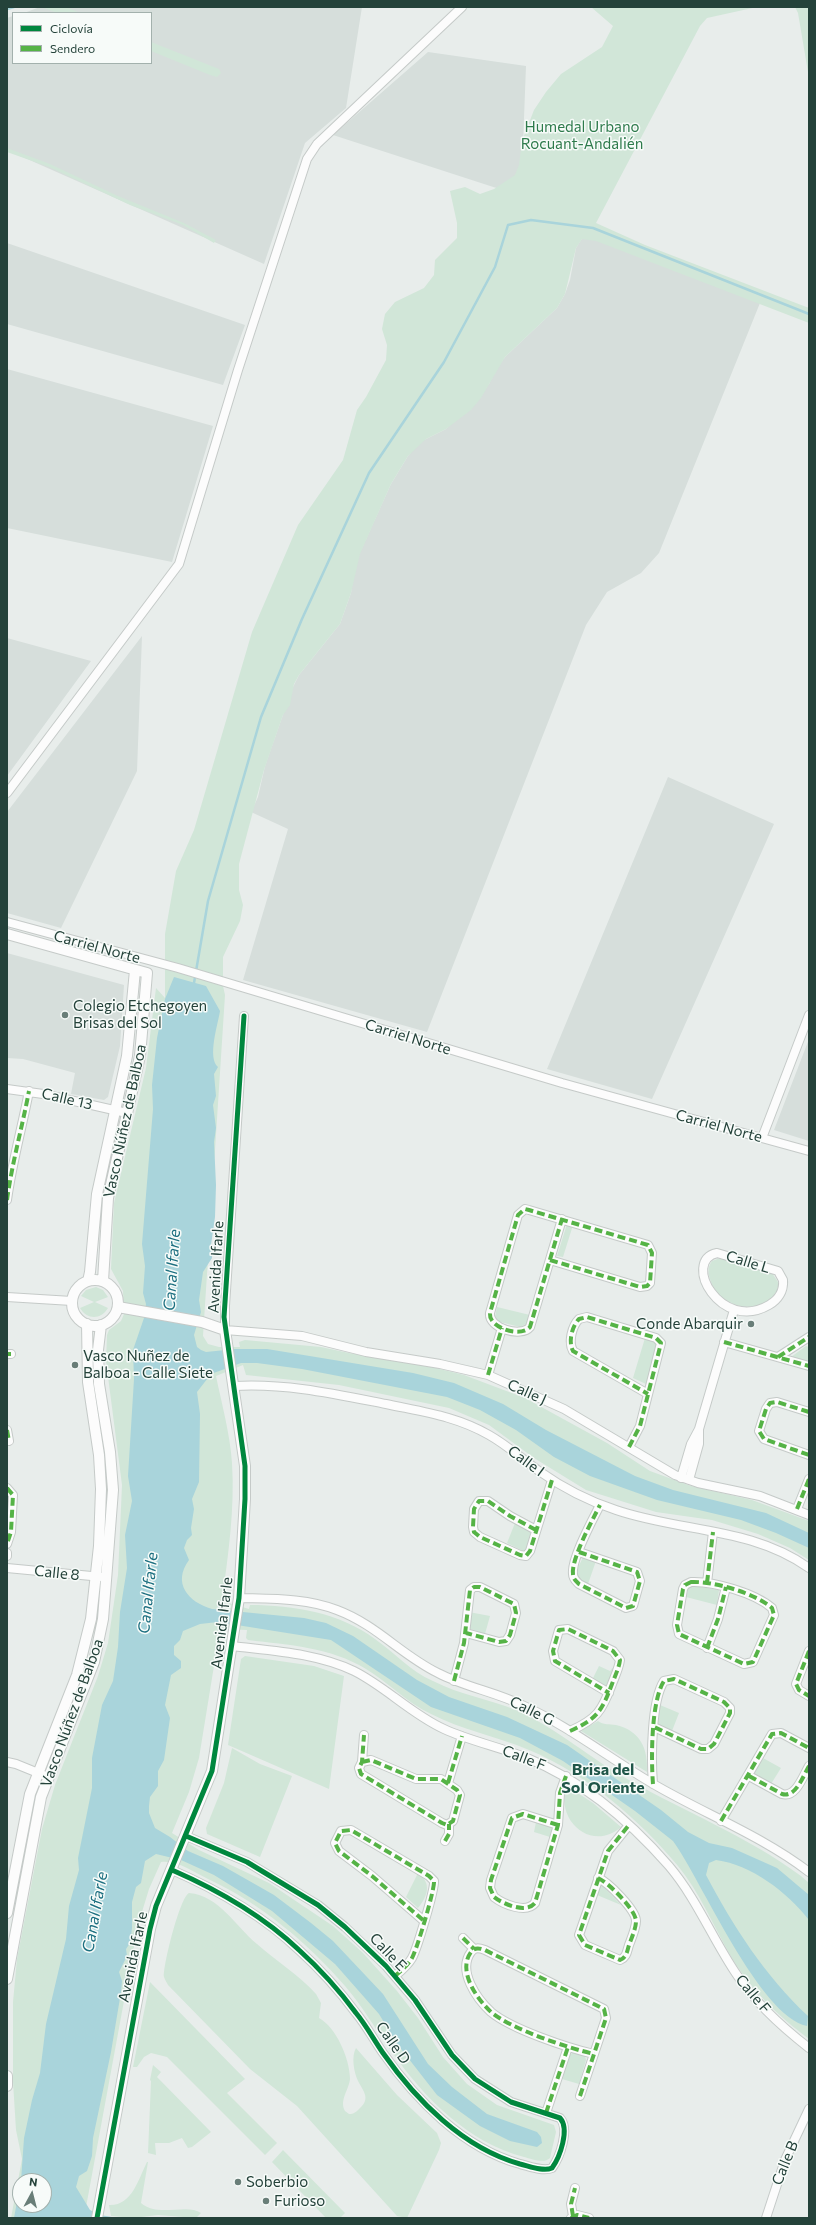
<!DOCTYPE html>
<meta charset="utf-8">
<style>
body{margin:0}
#map{position:relative;width:816px;height:2225px;overflow:hidden;background:#e8edeb;font-family:Commissioner,sans-serif}
canvas{display:block}
.frame{position:absolute;inset:0;border:8px solid #24423a;pointer-events:none}
.legend{position:absolute;left:12px;top:12px;width:140px;height:52px;box-sizing:border-box;background:#f7fbf9;border:1px solid #a3b1ad;margin:0;padding:5px 7px;list-style:none;font-size:12px;color:#24423a}
.legend li{display:flex;align-items:center;gap:8px;height:20px}
.legend b{width:20px;border:1px solid #a3b1ad}
.north{position:absolute;left:12px;top:2173px;width:40px;height:40px;box-sizing:border-box;background:#f7fbf9;border:1px solid #a3b1ad;border-radius:50%;rotate:7deg;font-size:11px;font-weight:700;line-height:16px;text-align:center;color:#24423a}
.north::after{content:'';display:block;margin:auto;width:14px;height:18px;background:#697e78;clip-path:polygon(50% 0,100% 100%,50% 72%,0 100%)}
</style>
<div id="map">
<canvas width="816" height="2225"></canvas>
<div class="frame"></div>
<ul class="legend">
<li><b style="height:5px;background:#00873e"></b>Ciclovía</li>
<li><b style="height:5px;background:#55b346"></b>Sendero</li>
</ul>
<div class="north">N</div>
</div>
<script>
const c = document.querySelector('canvas').getContext('2d');
c.lineJoin = 'round';
function fillPath(path, color) {
  c.fillStyle = color;
  c.fill(path, 'evenodd');
}
function stroke(path, color, width, dash) {
  c.strokeStyle = color;
  c.lineWidth = width;
  c.lineCap = dash ? 'butt' : 'round';
  c.setLineDash(dash || []);
  c.stroke(path);
}
function write(font, color, halo, rows, align = 'center') {
  c.font = font + ' Commissioner,sans-serif';
  c.lineWidth = 3;
  c.setLineDash([]);
  c.textBaseline = 'middle';
  c.strokeStyle = halo;
  c.fillStyle = color;
  for (const [text, x, y, turn = 0] of rows) {
    c.save();
    c.translate(x, y);
    c.rotate((+turn || 0) * Math.PI / 180);
    c.textAlign = isNaN(turn) ? turn : align;
    if (halo) c.strokeText(text, 0, 0);
    c.fillText(text, 0, 0);
    c.restore();
  }
}
fillPath(new Path2D(`
 M40 7H362L346 108 305 143 264 264 7 150V18L13 16V63H151V13H24Z
 M428 52 526 66 521 196 333 135Z
 M584 235 760 303 659 553 641 573 607 592 586 625 427 1032 243 980 288 829 251 812 258 797 265 766 292 689 299 675 340 624 351 593 356 561 391 484 408 456 418 443 446 429 489 384 495 370 505 357 557 308 565 294 570 280 576 248Z
 M7 243 245 325 223 385 7 324Z
 M7 369 213 426 172 562 7 528Z
 M142 636 137 771 61 928 7 913V812Z
 M7 638 91 661 7 776Z
 M668 777 774 824 652 1099 547 1069Z
 M7 953 124 985 120 1046 108 1097 104 1100 71 1094 75 1073 23 1059 7 1058Z
 M809 1039V1141L774 1130Z`), '#d6dedb');
fillPath(new Path2D(`
 M42 7H66L80 13H57Z
 M591 7H757L707 18 700 26 596 223 645 245 809 308V323L596 241 582 239 576 248 565 294 557 308 505 357 481 398 471 410 446 429 426 439 408 456 391 484 360 554 351 593 340 624 299 675 294 684 290 705 283 715 264 770 239 864V890L243 905 240 921 223 957V986L225 995 203 1336 208 1344 219 1347H240L239 1342 245 1340 321 1347 349 1353 424 1365 464 1375 525 1398 607 1443 650 1471 691 1486 752 1500 809 1521V1560L790 1548 758 1534 712 1520 656 1512 586 1490 534 1458 489 1425 449 1408 339 1385 246 1375 243 1365 216 1376C222 1405 230 1434 232 1463 235 1509 228 1556 222 1601L249 1609 250 1605C294 1605 340 1613 375 1639 395 1653 410 1671 433 1681 460 1695 490 1699 518 1711 558 1729 591 1759 629 1780 687 1813 747 1836 801 1876L809 1883V2039C778 2016 748 1987 729 1953 712 1923 700 1893 678 1866 639 1819 585 1773 529 1750 496 1736 462 1730 431 1714 406 1702 389 1683 366 1669 330 1647 289 1645 248 1640L246 1638 247 1630 220 1629 199 1758 189 1792 172 1833 199 1850 269 1883 333 1926 363 1953 397 1991 418 2018 443 2057 467 2084 497 2105 554 2125 556 2132 550 2158C544 2164 532 2159 524 2157 469 2143 424 2098 392 2052 376 2030 363 2007 345 1986 308 1943 260 1903 208 1879 193 1872 178 1860 161 1862L149 1889 138 1925 84 2218H11L22 2159 16 2130 13 2082V2002L17 1959 42 1829 55 1785 98 1676 108 1643 118 1575 122 1485 106 1361 107 1335 109 1330 121 1321 124 1314 123 1291 111 1269 114 1203 146 1068 156 988 165 998V934L176 871 194 830 252 632 298 525 343 460 357 410 366 397 386 360 387 345 382 329 385 314 395 302 424 288 434 275 435 260 457 238V223L450 191 465 187 480 194 494 189 515 175 519 165 522 141 534 110 546 92 561 74 602 47 613 26ZM20 2181H44V2205H20Z
 M795 7H809V78L798 13Z
 M151 42 219 69 221 73 217 77 210 75 151 51Z
 M7 148 50 164 118 196 184 223 216 240 214 243 183 225 130 205 49 167 7 152Z
 M567 1224 573 1225 563 1257 557 1256Z
 M720 1258 772 1273 778 1282C781 1314 723 1316 711 1282 708 1274 707 1268 712 1261Z
 M96 1287 103 1290 108 1297 95 1302 108 1308C101 1320 87 1320 80 1308L94 1302 81 1296 86 1290Z
 M497 1307 530 1315 526 1324 520 1327 500 1322 495 1317Z
 M645 1338 657 1344 646 1384 633 1378Z
 M806 1346 809 1347V1362L791 1357Z
 M515 1523 533 1532 528 1548 523 1551 507 1543Z
 M583 1557 596 1561 588 1584 578 1578 577 1570Z
 M694 1586 719 1590 717 1605 686 1597 689 1587Z
 M469 1612 490 1616 485 1634 468 1628Z
 M245 1656 314 1666 344 1676 329 1789 228 1745 241 1659Z
 M616 1664 607 1687 592 1680 599 1666 610 1671Z
 M660 1705 679 1713 672 1731 658 1725Z
 M598 1721C603 1725 610 1724 616 1725 641 1731 648 1749 647 1772L581 1731Z
 M232 1748 260 1764 292 1776 260 1857 207 1834 206 1828 224 1783Z
 M763 1758 781 1768 771 1784 753 1775Z
 M567 1786 593 1803 621 1827C592 1853 554 1820 567 1786Z
 M536 1822 553 1828 550 1837 534 1832Z
 M418 1873C432 1883 428 1896 418 1908L406 1897Z
 M601 1884 621 1905 597 1895Z
 M189 1893C220 1896 235 1926 257 1944 276 1961 299 1975 316 1994L321 2003 319 2018C336 2027 350 2059 350 2079 349 2090 339 2100 345 2111L349 2114C354 2114 356 2112 360 2108 371 2098 363 2091 358 2081 354 2073 351 2056 356 2048L397 2095 437 2133 441 2143 439 2150 407 2218 397 2216 297 2106 250 2069 168 1985C167 1983 165 1980 164 1977 163 1965 180 1897 189 1893Z
 M150 1982 245 2079 227 2093 277 2143 265 2155 167 2057 151 2053 144 2057 137 2067H133Z
 M573 2052 585 2056 586 2060 579 2084 562 2079 569 2056Z
 M153 2065 161 2072 157 2077 211 2132 192 2147 188 2148 182 2138 169 2143H155L156 2155 148 2153 151 2081 150 2080Z
 M283 2150 345 2213 340 2218H326L272 2162Z
 M147 2162H148L141 2203C158 2218 187 2203 201 2213L196 2218 158 2215 133 2218 111 2216 109 2205C132 2206 138 2180 147 2162Z`), '#d1e6d8');
fillPath(new Path2D(`
 M174 977 206 986 220 1011C218 1024 207 1058 218 1067L214 1074 216 1096 213 1105 216 1128 214 1142 216 1185 215 1217 211 1245 212 1258 203 1272 199 1300 201 1312 194 1335 197 1347 201 1350 206 1352 235 1349H267L413 1373 454 1383 503 1404 546 1430 635 1476 673 1490 766 1513 809 1533V1548L776 1533 741 1520 657 1500 590 1476 554 1457 516 1430 480 1410 447 1397 302 1369 257 1363H241L211 1374 197 1392 200 1414 199 1482 192 1499 194 1509 191 1528 192 1535 187 1540 184 1548 189 1560C172 1583 188 1602 212 1609L304 1618 326 1623 353 1636 417 1680 449 1697 507 1717 567 1745 661 1810 688 1832 709 1843 732 1848 777 1868 809 1895V1920C787 1892 752 1865 716 1860L709 1863 706 1875C733 1926 765 1976 808 2016L807 2026C759 2016 702 1881 673 1841L635 1811 563 1761 520 1738 431 1707 331 1640 218 1622 200 1624 183 1631 180 1640 174 1646V1655L181 1661V1668L171 1675 165 1705 170 1718 164 1760 158 1771V1786L150 1797 149 1806V1813L155 1828 170 1837 188 1851 223 1866 274 1895 311 1923 333 1941 383 1994 428 2064 452 2087 487 2114 537 2132 541 2137 542 2143 537 2147 510 2141 480 2126 437 2095 398 2045 379 2014 335 1964 272 1911 214 1875 181 1860 156 1854 145 1861 141 1883 136 1887 132 1902V1928L130 1943 126 1949 127 1956 119 1972 122 1981 121 1992 111 2052 93 2138 92 2156 87 2171 79 2176 76 2187 90 2210 100 2215 118 2218H14L20 2185V2205H44V2181H21L24 2138 32 2100 40 2073 46 2024 66 1939 69 1906 79 1870 78 1858 92 1788V1758L102 1705 113 1681 118 1647 120 1612 127 1568 125 1535 132 1501 128 1476 134 1379 133 1350 144 1318 146 1304 143 1293 145 1266 142 1244 153 1109 152 1085 157 1038 165 999Z`), '#a9d4db');
stroke(new Path2D(`
 M7 9 14 7
 M194 983 208 901 261 717 302 619 369 473 444 362 495 267 508 225 531 220 593 228 809 314`), '#a9d4db', 2.5);
const minor = new Path2D(`
 M7 793 179 564 238 370 307 159 317 144 462 7
 M7 922 178 968 562 1083 809 1151
 M244 1016 225 1306V1330L302 1336 366 1352 440 1364 488 1375 564 1409 675 1475 698 1483 760 1496 809 1515
 M7 1089 43 1094 127 1113
 M762 1138 809 1015
 M7 1200C12 1163 22 1128 29 1091
 M717 1253 778 1271 783 1280C784 1291 778 1300 769 1305 721 1333 681 1261 717 1253Z
 M550 1260 640 1287 647 1286 650 1283 652 1253 648 1245 529 1210 525 1209 518 1215 490 1313C488 1328 521 1338 530 1327L562 1219
 M7 1297 72 1301
 M724 1342 809 1366
 M7 1354H11
 M778 1357 809 1337
 M488 1375 502 1328
 M234 1386C286 1383 335 1394 386 1404 423 1412 456 1416 489 1435 507 1445 522 1459 539 1471 563 1488 588 1501 616 1510 680 1532 752 1527 809 1568
 M809 1412 777 1402 770 1403 766 1409 759 1431 764 1439 809 1455
 M7 1430 9 1441
 M629 1447 640 1426 661 1343 656 1338 587 1317 579 1319C572 1326 568 1342 573 1351L648 1394
 M681 1478 691 1444 699 1429 734 1310
 M689 1480 699 1444V1429
 M7 1488 13 1495 11 1532 7 1544
 M797 1509 809 1479
 M536 1530 510 1516 488 1501H479L474 1509 473 1527 474 1532 480 1537 520 1555 526 1556 530 1551 552 1480
 M579 1552 637 1572 640 1581 633 1606 626 1608 579 1584C576 1581 573 1579 573 1574 571 1559 593 1519 600 1505
 M7 1553V1556
 M7 1568 102 1577
 M691 1582C713 1581 755 1593 772 1608L774 1615 753 1662 744 1664 679 1634 677 1625 683 1589 685 1585Z
 M707 1583 713 1532
 M239 1598C272 1599 306 1598 337 1610 377 1625 401 1655 438 1673 465 1687 495 1692 522 1705 569 1726 610 1759 655 1785 705 1814 762 1836 809 1872
 M232 1646C273 1651 316 1653 354 1671 386 1687 411 1714 444 1729 470 1741 500 1747 527 1758 583 1781 629 1820 669 1866 697 1899 713 1940 737 1975 756 2004 782 2027 809 2048
 M707 1648 718 1619 726 1587
 M809 1651 796 1684 799 1690 809 1696
 M454 1681 464 1643 470 1590 474 1587H480L514 1604 516 1613 510 1635 506 1641 499 1642 466 1633
 M570 1731C597 1719 602 1711 612 1684 615 1676 619 1668 620 1660L613 1651 568 1629 559 1630 553 1651 555 1661 609 1693
 M7 1762 16 1764 48 1777
 M362 1762 371 1760 416 1779H441L457 1790 460 1795 453 1821 447 1825 442 1823 361 1774 359 1768 362 1762 364 1735
 M749 1776 782 1794C796 1798 803 1776 809 1766
 M448 1783 462 1736
 M653 1784C651 1759 651 1701 664 1681L674 1679 724 1702 730 1708V1713L714 1744 708 1749H701L654 1727
 M721 1821 772 1734 781 1733 809 1748
 M558 1825 523 1814 512 1818 491 1880 490 1888 494 1897C503 1904 526 1914 535 1903L558 1825 560 1793 566 1776
 M445 1841 449 1834V1824
 M172 1870C218 1890 262 1915 299 1950 320 1969 339 1990 356 2013 366 2025 374 2040 383 2053 416 2100 463 2148 520 2164 529 2166 543 2172 552 2168 560 2157 570 2129 560 2118L511 2102 475 2079 452 2055 415 2000 386 1966 345 1927 318 1905 247 1862 186 1836
 M598 1878C608 1882 636 1910 636 1921 636 1928 632 1937 629 1945 627 1951 627 1957 620 1960L585 1945 579 1935 608 1851 629 1825
 M463 1938 474 1949
 M395 1976C401 1971 408 1965 412 1958 417 1949 435 1889 434 1881L429 1876 351 1830 341 1831 335 1843 339 1851 372 1876 424 1921
 M580 2096 606 2018 604 2009 485 1950C479 1948 475 1947 471 1952 457 1971 477 1999 491 2012 511 2029 568 2048 594 2054
 M546 2113 568 2047
 M573 2216 571 2204 575 2188
 M571 2218 577 2215 589 2218
 M766 2218 785 2160 809 2109`);
const tertiary = new Path2D(`
 M7 934 147 973 140 1056 108 1198 103 1281
 M72 1303a23 23 0 1 1 46 0a23 23 0 1 1-46 0Z
 M88 1281 90 1272 97 1194 127 1056 135 970
 M7 1913 30 1794 77 1675 91 1619 99 1546 101 1489 99 1455 88 1382 87 1324
 M7 1979 41 1797 94 1662 103 1619 113 1490 110 1452 99 1384 98 1350 101 1325
 M7 2076V2086
 M97 2218 150 1929 156 1906 212 1771 239 1598 245 1499V1466L225 1330 202 1322 118 1307`);
stroke(minor, '#c5cac8', 10);
stroke(tertiary, '#c5cac8', 12);
stroke(minor, '#fcfcfc', 8);
stroke(tertiary, '#fcfcfc', 10);
stroke(new Path2D(`
 M7 1200C12 1163 22 1128 29 1091
 M550 1260 640 1287 647 1286 650 1283 652 1253 648 1245 529 1210 525 1209 518 1215 490 1313C488 1328 521 1338 530 1327L562 1219
 M724 1342 809 1366
 M7 1354H11
 M778 1357 809 1337
 M488 1375 502 1328
 M809 1412 777 1402 770 1403 766 1409 759 1431 764 1439 809 1455
 M7 1430 9 1441
 M629 1447 640 1426 661 1343 656 1338 587 1317 579 1319C572 1326 568 1342 573 1351L648 1394
 M7 1488 13 1495 11 1532 7 1544
 M797 1509 809 1479
 M536 1530 510 1516 488 1501H479L474 1509 473 1527 474 1532 480 1537 520 1555 526 1556 530 1551 552 1480
 M579 1552 637 1572 640 1581 633 1606 626 1608 579 1584C576 1581 573 1579 573 1574 571 1559 593 1519 600 1505
 M691 1582C713 1581 755 1593 772 1608L774 1615 753 1662 744 1664 679 1634 677 1625 683 1589 685 1585Z
 M707 1583 713 1532
 M707 1648 718 1619 726 1587
 M809 1651 796 1684 799 1690 809 1696
 M454 1681 464 1643 470 1590 474 1587H480L514 1604 516 1613 510 1635 506 1641 499 1642 466 1633
 M570 1731C597 1719 602 1711 612 1684 615 1676 619 1668 620 1660L613 1651 568 1629 559 1630 553 1651 555 1661 609 1693
 M362 1762 371 1760 416 1779H441L457 1790 460 1795 453 1821 447 1825 442 1823 361 1774 359 1768 362 1762 364 1735
 M749 1776 782 1794C796 1798 803 1776 809 1766
 M448 1783 462 1736
 M653 1784C651 1759 651 1701 664 1681L674 1679 724 1702 730 1708V1713L714 1744 708 1749H701L654 1727
 M721 1821 772 1734 781 1733 809 1748
 M558 1825 523 1814 512 1818 491 1880 490 1888 494 1897C503 1904 526 1914 535 1903L558 1825 560 1793 566 1776
 M445 1841 449 1834V1824
 M598 1878C608 1882 636 1910 636 1921 636 1928 632 1937 629 1945 627 1951 627 1957 620 1960L585 1945 579 1935 608 1851 629 1825
 M463 1938 474 1949
 M395 1976C401 1971 408 1965 412 1958 417 1949 435 1889 434 1881L429 1876 351 1830 341 1831 335 1843 339 1851 372 1876 424 1921
 M580 2096 606 2018 604 2009 485 1950C479 1948 475 1947 471 1952 457 1971 477 1999 491 2012 511 2029 568 2048 594 2054
 M546 2113 568 2047
 M573 2216 571 2204 575 2188
 M571 2218 577 2215 589 2218`), '#55b346', 4, [8, 4]);
stroke(new Path2D(`
 M172 1870C218 1890 262 1915 299 1950 320 1969 339 1990 356 2013 366 2025 374 2040 383 2053 416 2100 463 2148 520 2164 529 2166 543 2172 552 2168 560 2157 570 2129 560 2118L511 2102 475 2079 452 2055 415 2000 386 1966 345 1927 318 1905 247 1862 186 1836
 M97 2218 150 1929 156 1906 212 1771 239 1598 245 1499V1466L224 1317 244 1016`), '#00873e', 5);
for (const [x, y, r, color] of [
 [65,1015,4,"#697e78"],
 [751,1324,4,"#697e78"],
 [75,1365,4,"#697e78"],
 [238,2182,4,"#697e78"],
 [266,2201,4,"#697e78"]
]) {
  const dot = new Path2D();
  dot.arc(x, y, r, 0, 2 * Math.PI);
  c.fillStyle = color;
  c.fill(dot);
  stroke(dot, '#f7fbf9', 1.5);
}
write('15px', '#2d7a4b', '#f7fbf9', [
 ["Humedal Urbano",582,127],
 ["Rocuant-Andalién",582,144]
]);
write('15px', '#24423a', '#f7fbf9', [
 ["Carriel Norte",97,947,15],
 ["Carriel Norte",408,1037,17],
 ["Calle 13",67,1099,13],
 ["Vasco Núñez de Balboa",125,1121,-78],
 ["Carriel Norte",719,1126,15],
 ["Calle L",748,1262,17],
 ["Avenida Ifarle",216,1267,-87],
 ["Calle J",527,1392,24],
 ["Calle I",526,1461,36],
 ["Calle 8",57,1573,6],
 ["Avenida Ifarle",222,1623,-83],
 ["Calle G",532,1711,26],
 ["Vasco Núñez de Balboa",72,1713,-70],
 ["Calle F",524,1758,21],
 ["Calle E",388,1952,46],
 ["Avenida Ifarle",133,1957,-78],
 ["Calle F",753,1994,50],
 ["Calle D",393,2043,55],
 ["Calle B",785,2163,-68]
]);
write('15px', '#24423a', '#f7fbf9', [
 ["Colegio Etchegoyen",73,1006],
 ["Brisas del Sol",73,1023],
 ["Conde Abarquir",743,1324,"right"],
 ["Vasco Nuñez de",83,1356],
 ["Balboa - Calle Siete",83,1373],
 ["Soberbio",246,2182],
 ["Furioso",274,2201]
], 'left');
write('italic 16px', '#1c6f80', '#f7fbf9', [
 ["Canal Ifarle",172,1270,-86],
 ["Canal Ifarle",148,1593,-84],
 ["Canal Ifarle",95,1912,-80]
]);
write('bold 16px', '#1f5548', '#f7fbf9', [
 ["Brisa del",603,1770],
 ["Sol Oriente",603,1788]
]);
</script>
